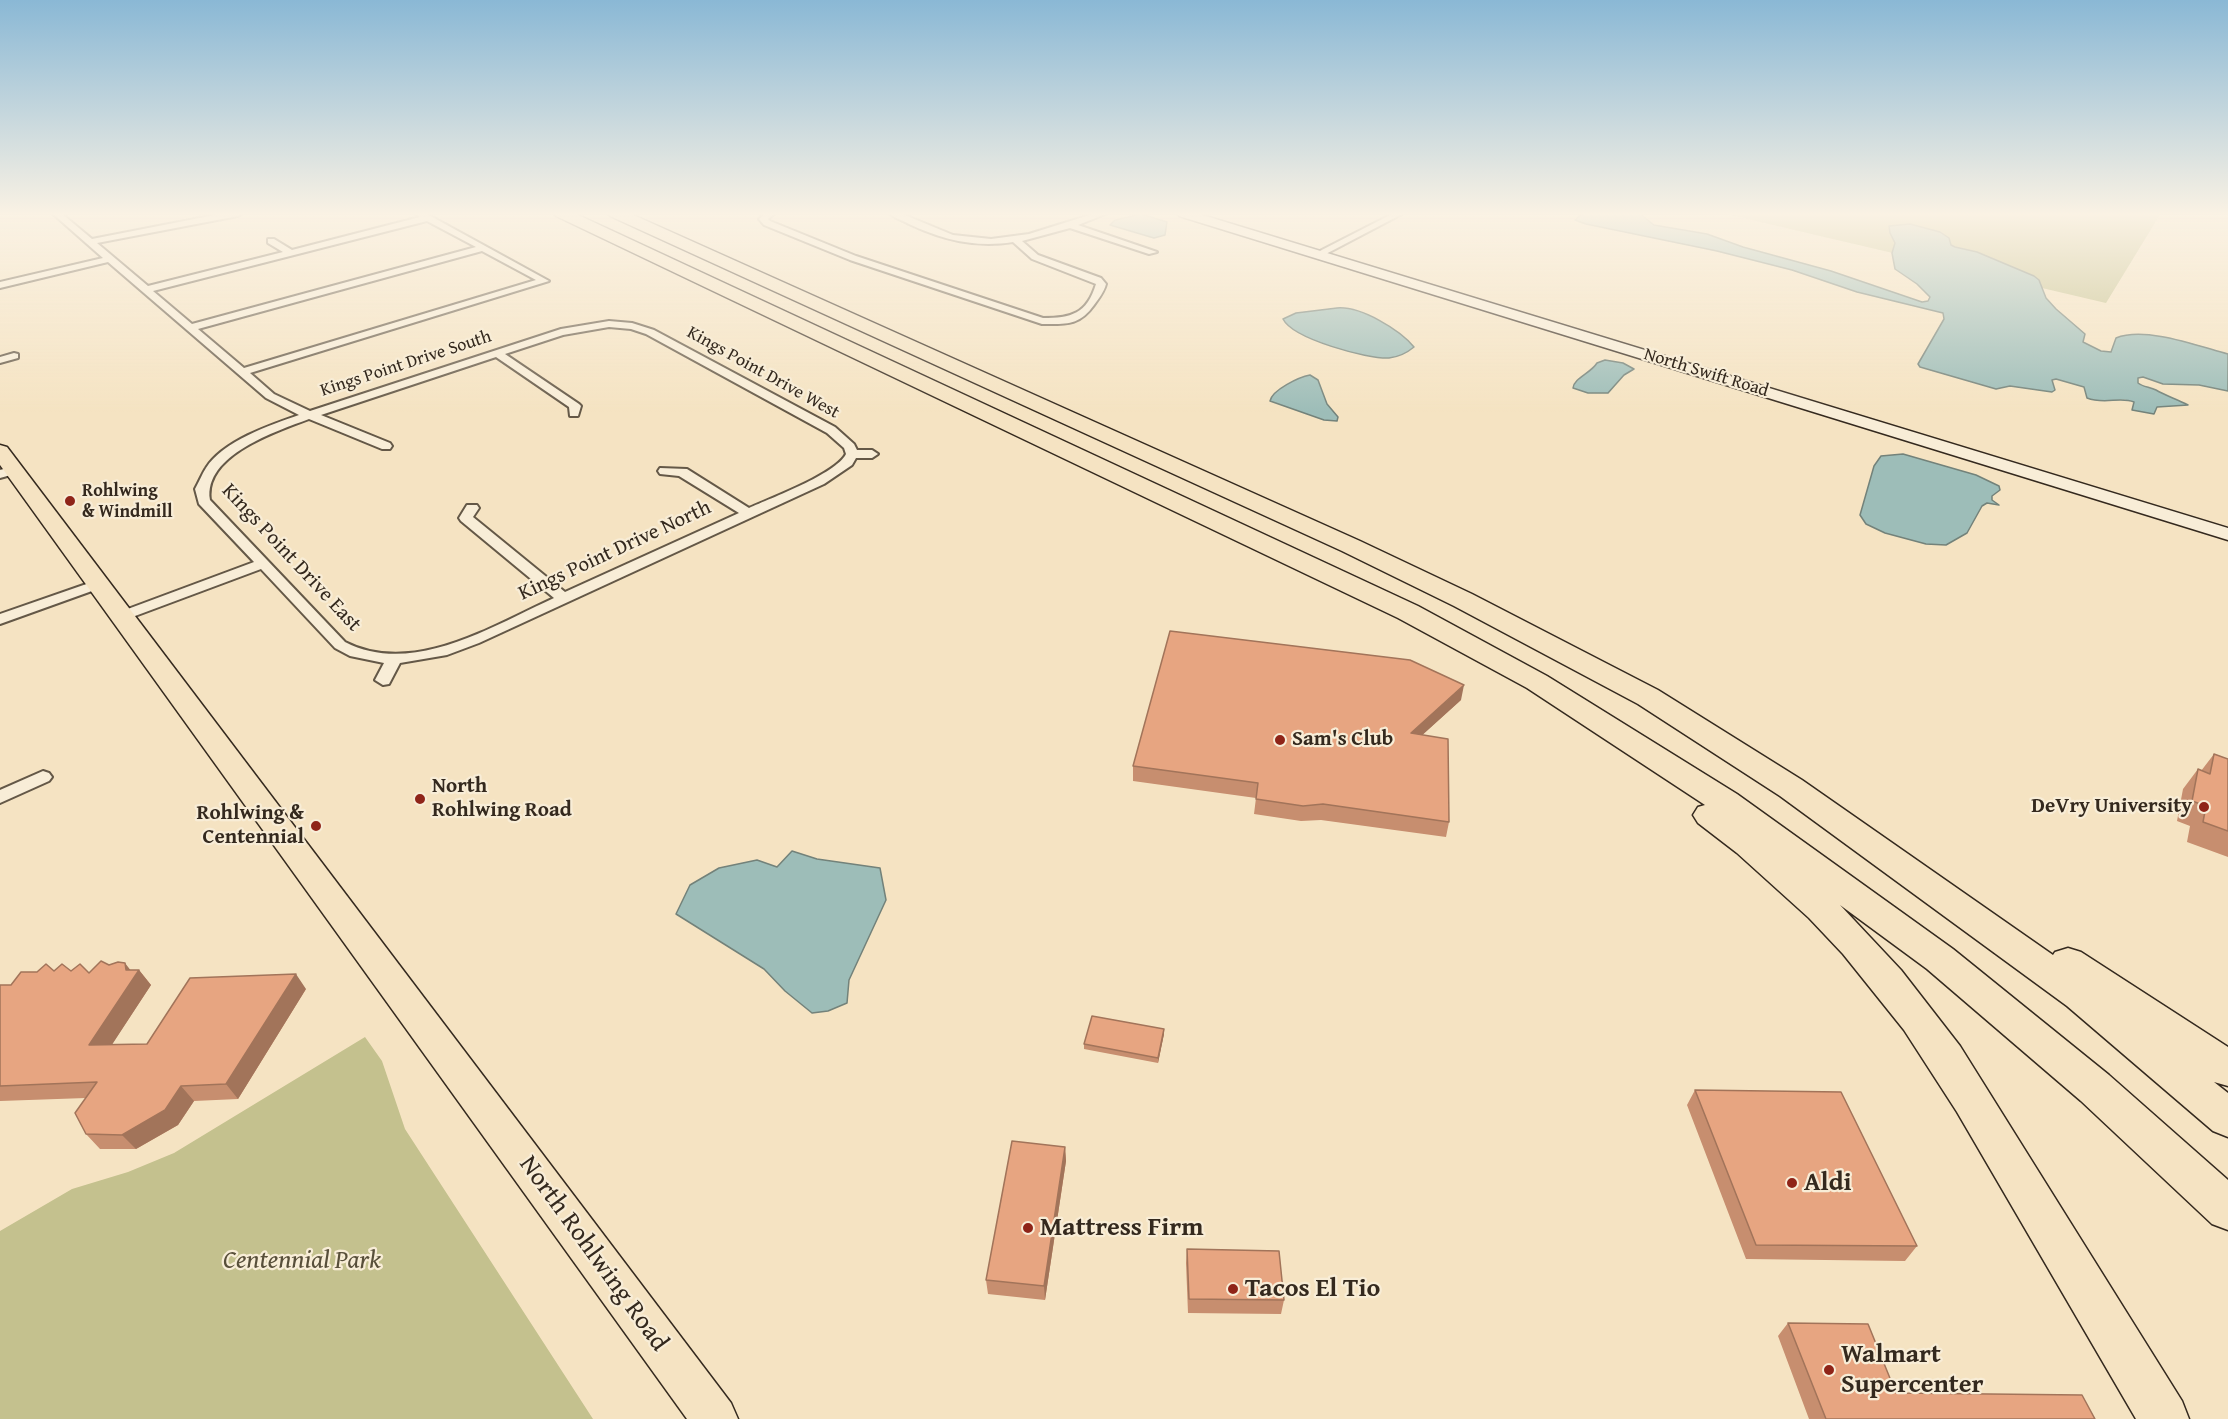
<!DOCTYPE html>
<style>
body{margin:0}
canvas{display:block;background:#f5e3c2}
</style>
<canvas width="2228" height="1419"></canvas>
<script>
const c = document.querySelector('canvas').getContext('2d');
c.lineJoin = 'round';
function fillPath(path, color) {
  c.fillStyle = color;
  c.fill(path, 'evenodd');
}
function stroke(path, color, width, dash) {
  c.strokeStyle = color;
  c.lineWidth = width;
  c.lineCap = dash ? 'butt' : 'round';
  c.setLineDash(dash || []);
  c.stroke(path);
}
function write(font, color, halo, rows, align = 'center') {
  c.font = font + ' "Gentium Book Plus",serif';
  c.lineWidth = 4.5;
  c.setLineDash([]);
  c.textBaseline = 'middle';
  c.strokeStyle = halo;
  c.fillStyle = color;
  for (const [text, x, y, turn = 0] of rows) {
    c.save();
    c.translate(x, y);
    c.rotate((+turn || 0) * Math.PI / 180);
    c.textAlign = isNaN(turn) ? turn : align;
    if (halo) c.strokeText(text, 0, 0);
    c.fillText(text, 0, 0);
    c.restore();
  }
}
fillPath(new Path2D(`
 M1722 213H2161L2106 303Z
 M365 1037 382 1061 405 1129 593 1419H0V1231L72 1189 128 1172 174 1153Z`), '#c4c18e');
const water = new Path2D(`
 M1583 213H1639L1654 225 1707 234 1743 247 1831 271 1922 302 1928 301 1930 297 1917 284 1895 269 1892 253 1895 243 1890 233 1889 226 1910 224 1940 232 1949 238 1951 245 1955 247 1977 252 2034 276 2039 280 2046 298 2056 309 2085 334 2083 342 2101 351 2111 352 2116 338C2145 326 2198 346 2228 354V391L2199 385 2163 384 2143 377 2138 378V383C2143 387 2150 387 2156 390 2166 396 2177 399 2188 405L2157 407 2154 414 2132 410 2134 402C2120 396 2105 405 2087 398L2084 387 2056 379 2052 380 2055 390 2052 392 2010 386 1996 389 1920 367 1918 364 1944 319 1943 313 1857 292 1792 270 1717 251 1586 224 1575 220Z
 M1141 214 1167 222 1165 235 1154 238 1110 225 1115 220Z
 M1337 308C1361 306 1400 330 1414 347 1408 352 1398 357 1389 358 1367 359 1293 339 1283 319L1296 313Z
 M1605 360 1623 363 1634 369 1624 375 1608 393H1588L1573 388C1574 378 1591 373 1597 363Z
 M1310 375 1318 380 1327 404 1338 417 1337 421 1324 420 1270 401C1272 390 1299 377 1310 375Z
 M1903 454 1976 475 1999 486 2000 490 1992 496V500L1999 505 1987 503 1982 506 1967 533 1946 545 1926 544 1885 533 1866 524 1860 515 1874 466 1881 456Z
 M792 851 817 859 880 868 886 900 849 980 847 1003 828 1011 812 1013 785 991 764 969 676 914 690 885 719 868 757 860 777 867Z`);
fillPath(water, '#9dbdb8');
stroke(water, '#73827a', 1.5);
const street = new Path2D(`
 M52 213H61L92 239 225 213H242L238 216 97 243 148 286 283 252 268 243V239H274L292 250 420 217 415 213H425L549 281 250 373 274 394 310 411 561 329 609 321 632 323 654 330 835 427 854 444 857 450H872L878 454 872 458H856L852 465 824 484 479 643 447 655 400 663 389 684 383 685 375 680 384 663 350 656 335 648 261 569 127 619H117L114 616 117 613 254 562 199 504 195 489C199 482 202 474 206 468 223 441 270 425 299 415L266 398 108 262 0 288V282L103 258ZM427 221 476 247 192 324 153 291ZM482 251 536 280 244 368 198 329ZM609 327 631 329 646 334 827 433 844 448 846 454C836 474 771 498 749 508L687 469 660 468 658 471 660 474 679 476 739 513 565 592 473 517 479 508 477 505H467L459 518 461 521 554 598C492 626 413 677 345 642L210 500C203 455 277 431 309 419L382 449H390L392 446 390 443 321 415 496 357 569 407 570 416H578L581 406 579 404 505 354 563 335Z
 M766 213H775L768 219 770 221 856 256 1043 318C1071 318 1087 314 1096 284L1032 259 1013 242C976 248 943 240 909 224 902 220 894 218 889 213H900L953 235 991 239 1029 234 1096 213H1108L1078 225 1157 252 1149 254 1070 228 1022 241 1038 255 1101 278 1106 284C1104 292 1099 298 1094 305 1079 326 1066 324 1042 324L850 260 764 225 759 219Z
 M1394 213H1404L1322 256 1314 254Z
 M14 353 18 354V358L0 363V357Z
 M14 466 20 470 18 473 0 478V470Z
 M98 580 105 584 103 587 0 624V614Z
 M43 771 49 773 52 777 49 781 0 803V790Z`);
const secondary = new Path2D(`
 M1177 213H1196L2228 528V540L1179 216Z`);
const primary = new Path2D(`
 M0 445 7 447 731 1403 738 1419H687L0 465Z`);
const highway = new Path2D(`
 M554 213H574L1418 606 1547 676 1737 794 1953 949 2109 1075 2228 1180V1230L2212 1224 2081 1101 1927 969 1840 905 1901 970 1960 1046 2182 1401 2189 1419H2136L1957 1112 1904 1030 1843 954 1809 918 1737 853 1698 823 1693 815 1698 807 1705 805 1527 688 1398 618 556 216Z
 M608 213H629L1360 541 1472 594 1658 690 1802 780 2053 955 2055 952 2068 948 2081 952 2228 1047V1086L2214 1082 2228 1093V1137L2213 1131 2067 1006 1780 796 1638 704 1454 606 1342 551 610 216Z`);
stroke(street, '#645847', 4);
stroke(secondary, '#34291e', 3);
stroke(primary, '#34291e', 3);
stroke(highway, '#34291e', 3);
fillPath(street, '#f8edd7');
fillPath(secondary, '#f8edd7');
fillPath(primary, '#f5e3c2');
fillPath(highway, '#f5e3c2');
fillPath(new Path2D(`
 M1461 700 1422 735 1449 822 1446 837 1321 820 1301 821 1254 814 1256 798 1133 781V766Z
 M2214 754 2228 759V857L2187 842 2190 826 2177 821 2183 789 2198 769 2201 771Z
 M109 965 130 970H139L151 985 112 1044H147L306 989 238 1099 194 1101 178 1125 136 1149H100L86 1134V1098L0 1101V985H11L54 971H71L89 973Z
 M1164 1029V1034L1158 1063 1084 1049V1044Z
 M1695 1090 1917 1246 1905 1261 1746 1259 1687 1105Z
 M1065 1147 1066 1161 1045 1300 988 1294 986 1280Z
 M1187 1249 1284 1300 1281 1314 1188 1313 1186 1263Z
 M1788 1323 1896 1393 2095 1419H1809L1778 1336Z`), '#c78e6f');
fillPath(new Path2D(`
 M1464 685 1461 700 1408 748 1411 733Z
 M125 963 135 976 139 970 151 985 102 1060 89 1045 126 970Z
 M296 974 306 989 238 1099 226 1084Z
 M1164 1029V1034L1158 1063V1058Z
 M181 1086 194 1101 178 1125 136 1149 122 1135Z
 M1065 1147 1066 1161 1045 1300 1044 1286Z`), '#a2745a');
const building = new Path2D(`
 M1170 631 1410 660 1464 685 1411 733 1448 739 1449 822 1323 804 1303 806 1256 799 1258 783 1133 766Z
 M2214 754 2228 759V831L2203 822 2206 806 2192 801 2198 769 2210 774Z
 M101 961 109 965 118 962 125 963 126 970H139L89 1045 147 1044 190 978 296 974 226 1084 181 1086 165 1110 122 1135 86 1134 75 1113 97 1082 0 1086V985H11L21 972H37L46 964 54 971 62 964 71 971 80 964 89 973Z
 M1092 1016 1164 1029 1158 1058 1084 1044Z
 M1695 1090 1841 1092 1917 1246 1756 1245Z
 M1012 1141 1065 1147 1044 1286 986 1280Z
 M1187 1249 1279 1251 1284 1300 1189 1299Z
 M1788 1323 1868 1324 1896 1393 2082 1395 2095 1419H1826Z`);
fillPath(building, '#e7a581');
stroke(building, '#a2745a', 1.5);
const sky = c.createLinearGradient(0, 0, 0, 412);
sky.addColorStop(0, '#8ab8d5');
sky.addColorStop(0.52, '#faf2e4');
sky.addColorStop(1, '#faf2e400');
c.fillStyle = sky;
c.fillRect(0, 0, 2228, 412);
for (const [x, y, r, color] of [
 [70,501,6,"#8f2418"],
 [1280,740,6,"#8f2418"],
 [420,799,6,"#8f2418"],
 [2204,807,6,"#8f2418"],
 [316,826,6,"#8f2418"],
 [1792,1183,6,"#8f2418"],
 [1028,1228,6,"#8f2418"],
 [1233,1289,6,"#8f2418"],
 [1829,1370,6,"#8f2418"]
]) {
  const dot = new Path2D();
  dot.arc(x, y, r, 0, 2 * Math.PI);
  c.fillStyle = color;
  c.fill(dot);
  stroke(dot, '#f8edd7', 2);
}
write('18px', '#34291e', '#f8edd7', [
 ["Kings Point Drive South",406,364,-18],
 ["Kings Point Drive West",763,373,29],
 ["North Swift Road",1706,373,17]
]);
write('bold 18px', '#34291e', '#f8edd7', [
 ["Rohlwing",82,491],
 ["& Windmill",82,512]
], 'left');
write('21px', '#34291e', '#f8edd7', [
 ["Kings Point Drive North",615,551,-25],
 ["Kings Point Drive East",291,558,47]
]);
write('bold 21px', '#34291e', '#f8edd7', [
 ["Sam's Club",1292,740],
 ["North",432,787],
 ["Rohlwing Road",432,811],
 ["DeVry University",2192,807,"right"],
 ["Rohlwing &",304,814,"right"],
 ["Centennial",304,838,"right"]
], 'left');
write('bold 26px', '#34291e', '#f8edd7', [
 ["Aldi",1804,1183],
 ["Mattress Firm",1040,1228],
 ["Tacos El Tio",1245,1289],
 ["Walmart",1841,1355],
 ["Supercenter",1841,1385]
], 'left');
write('26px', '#34291e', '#f8edd7', [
 ["North Rohlwing Road",593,1254,54]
]);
write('italic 26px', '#584f3a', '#f8edd7', [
 ["Centennial Park",302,1261]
]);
</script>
